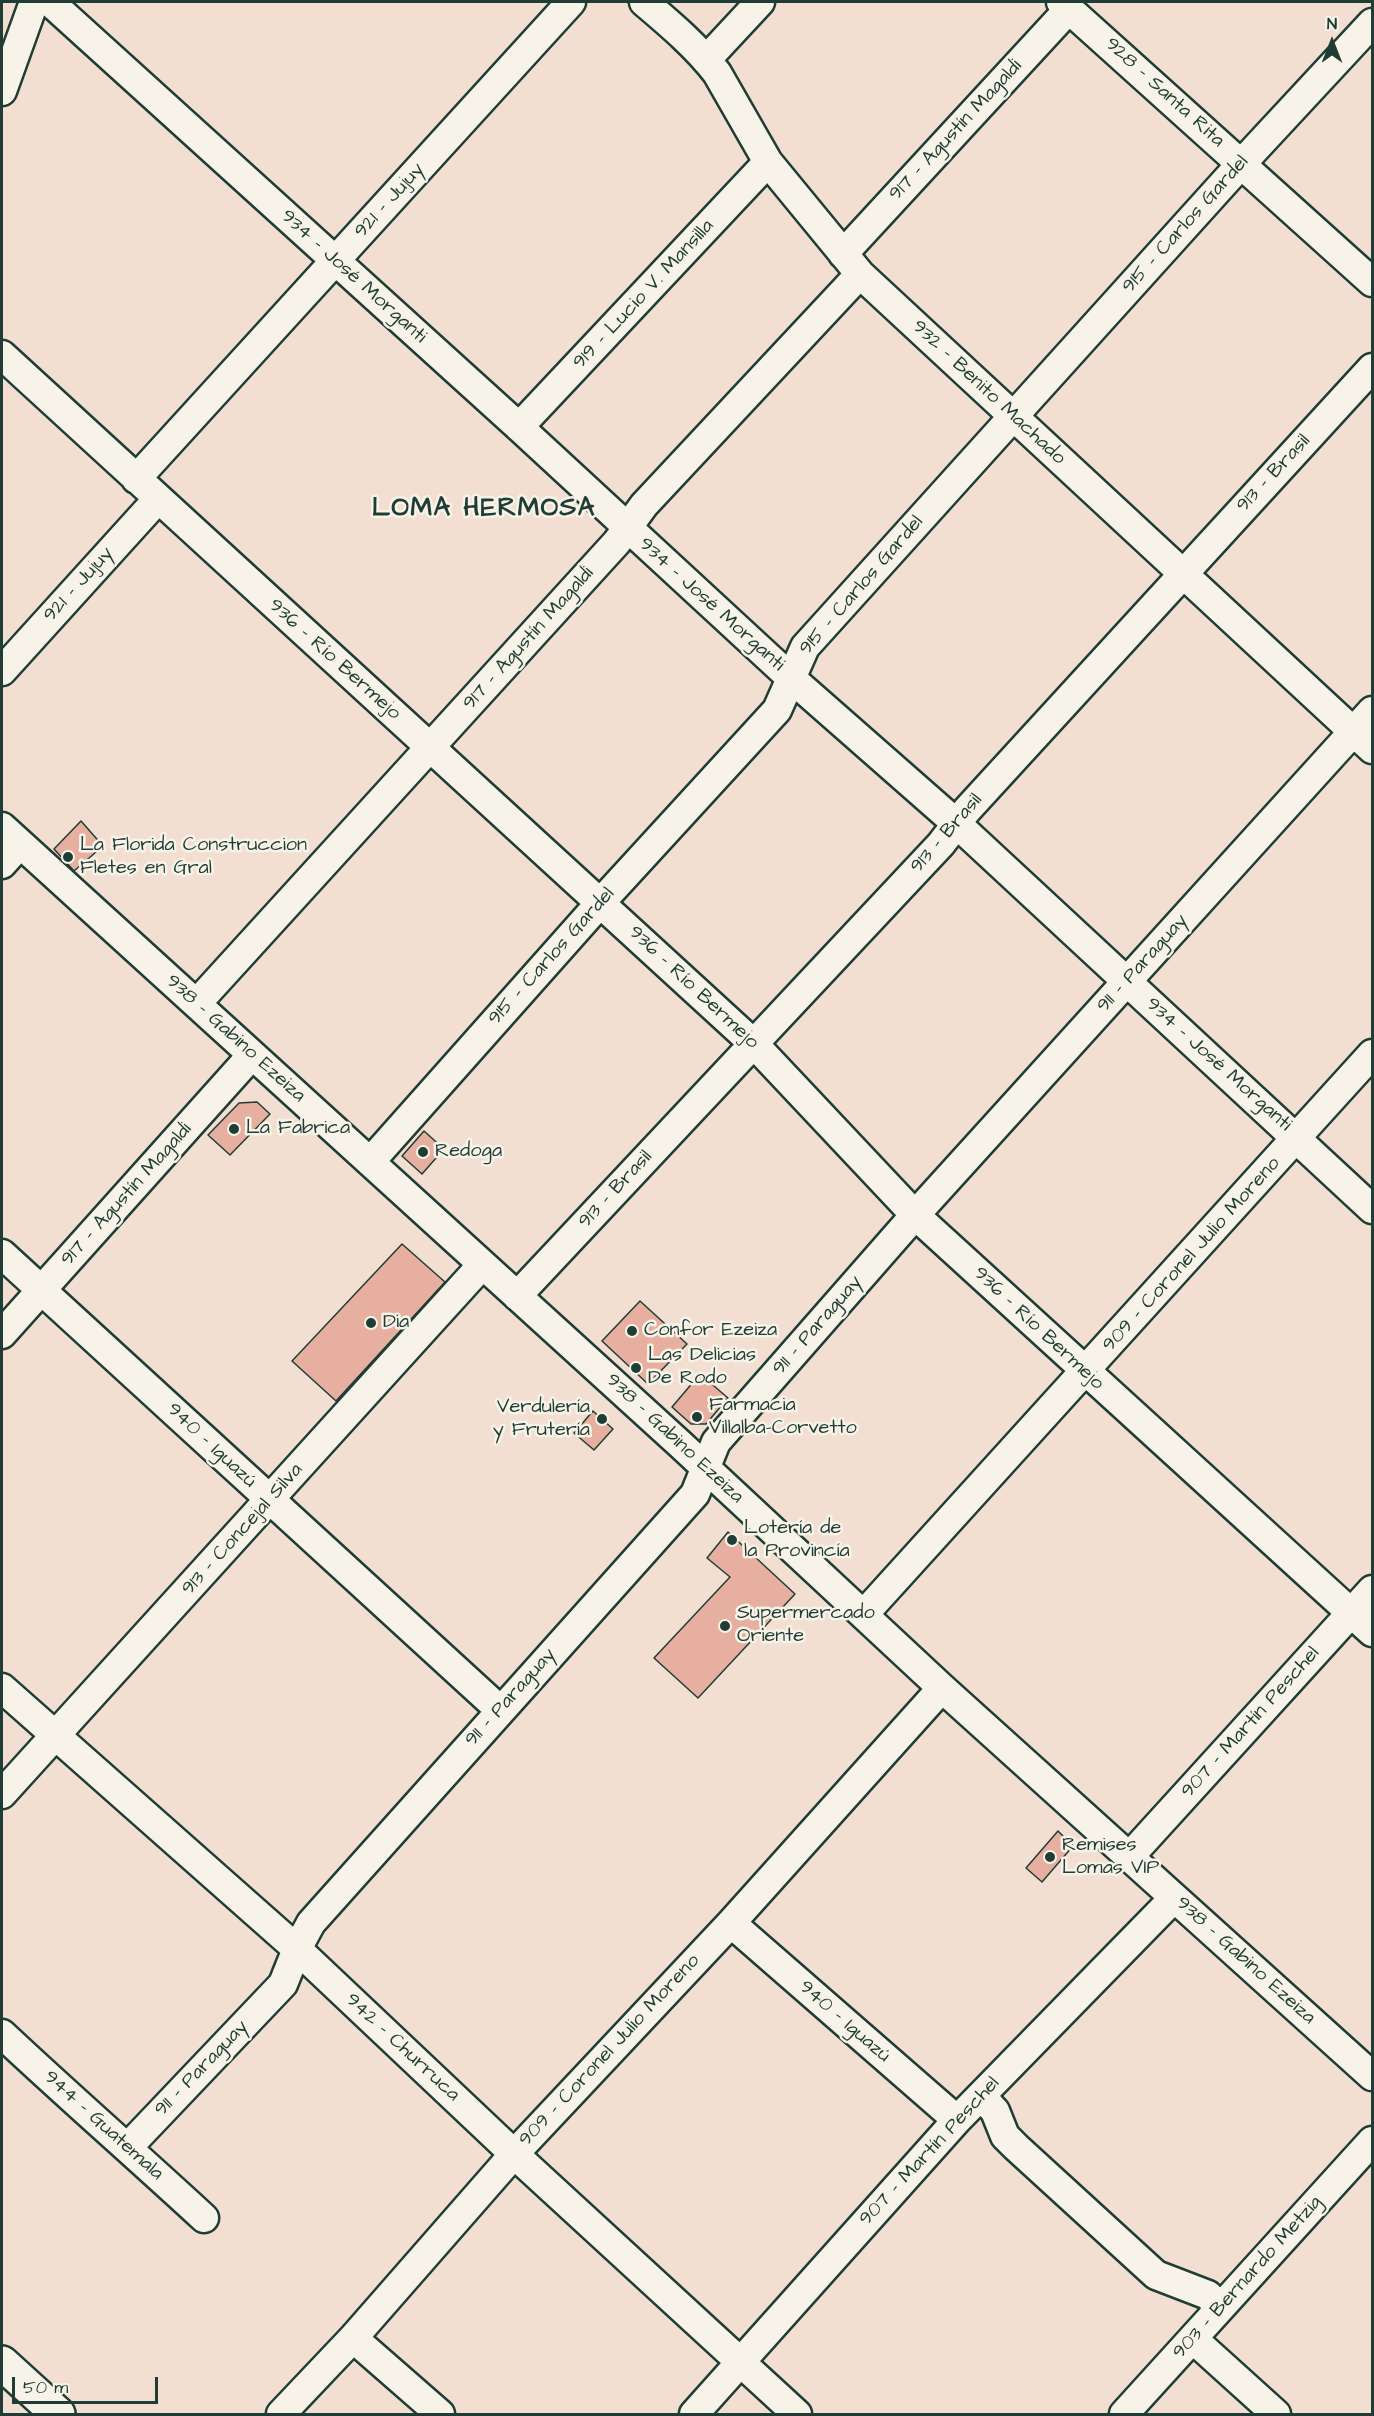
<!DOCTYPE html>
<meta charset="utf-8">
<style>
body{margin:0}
#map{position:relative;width:1374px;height:2416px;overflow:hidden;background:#f2dfd2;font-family:"Architects Daughter",sans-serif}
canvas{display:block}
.frame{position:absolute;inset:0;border:3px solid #1f3d34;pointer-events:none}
.north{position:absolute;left:1302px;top:12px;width:60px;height:60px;-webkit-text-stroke:4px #f7f3e8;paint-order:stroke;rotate:0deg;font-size:16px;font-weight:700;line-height:24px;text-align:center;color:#1f3d34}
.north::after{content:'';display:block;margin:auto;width:21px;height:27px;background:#1f3d34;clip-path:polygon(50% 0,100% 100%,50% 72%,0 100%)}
.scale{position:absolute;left:12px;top:2377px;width:146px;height:27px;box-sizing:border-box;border:3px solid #1f3d34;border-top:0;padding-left:8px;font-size:18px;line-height:21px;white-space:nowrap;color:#1f3d34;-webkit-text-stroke:4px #f7f3e8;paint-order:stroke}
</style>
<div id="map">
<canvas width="1374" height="2416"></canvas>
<div class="frame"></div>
<div class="north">N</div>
<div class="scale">50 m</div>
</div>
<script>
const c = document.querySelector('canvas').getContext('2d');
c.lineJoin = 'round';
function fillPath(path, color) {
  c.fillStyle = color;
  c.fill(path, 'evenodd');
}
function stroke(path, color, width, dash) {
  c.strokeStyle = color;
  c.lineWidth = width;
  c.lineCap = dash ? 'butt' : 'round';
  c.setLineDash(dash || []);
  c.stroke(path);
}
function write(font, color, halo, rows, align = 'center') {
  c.font = font + ' "Architects Daughter",sans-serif';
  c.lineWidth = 5;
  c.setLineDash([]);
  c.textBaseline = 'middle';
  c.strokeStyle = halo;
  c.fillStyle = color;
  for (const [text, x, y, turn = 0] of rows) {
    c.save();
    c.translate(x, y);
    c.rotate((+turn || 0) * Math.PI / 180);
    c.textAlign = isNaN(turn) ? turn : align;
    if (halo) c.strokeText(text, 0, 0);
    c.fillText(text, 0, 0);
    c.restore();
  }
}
const building = new Path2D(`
 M81 821 103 846 74 871 54 849Z
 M257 1102 270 1114 230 1155 208 1135 239 1103Z
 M424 1131 444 1149 422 1174 402 1156Z
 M402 1244 445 1282 336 1401 292 1361Z
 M640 1301 687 1344 648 1384 602 1341Z
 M700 1374 728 1398 706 1424H691L672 1407Z
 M593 1411 613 1429 594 1450 574 1433Z
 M728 1532 795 1594 698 1698 654 1658 730 1577 707 1558Z
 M1058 1831 1073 1846 1042 1882 1026 1868Z`);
fillPath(building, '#e7af9f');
stroke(building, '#1f3d34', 1.5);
const minor = new Path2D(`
 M50 2 519 427 792 679 957 824 1372 1209
 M644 2C670 24 696 46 717 73L768 162 860 274 1372 749
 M1061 2 1372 282
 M706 60 760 2
 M2 91 34 2
 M843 254 1069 9
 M2 355 754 1044 915 1215 1372 1632
 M519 427 768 162
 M136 479 571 2
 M2 671 157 500
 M2 827 680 1444 942 1688 1372 2076
 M2 864 20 844
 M197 1003 617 542 644 505 860 274
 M370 1162 601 902 777 710 805 647 1242 163 1372 23
 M2 1254 500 1710
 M517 1296 941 844 967 810 1372 368
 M2 1334 252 1055
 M864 1614 1372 1054
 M2 1688 297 1949 514 2154 797 2414
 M2 1794 482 1265
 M1130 1856 1372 1590
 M731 1923 957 2120
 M2 2034C68 2096 137 2156 204 2218
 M981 2096 995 2111 1005 2136 1016 2147 1156 2275 1208 2295 1220 2308
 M128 2147 283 1984 297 1949 311 1923 695 1494 716 1442 915 1215 1372 711
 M353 2338 440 2414
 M1193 2339 1276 2414
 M281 2414 353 2338 514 2154 731 1923 942 1688
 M694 2414 957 2120 1174 1898
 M1124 2414 1372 2141`);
const major = new Path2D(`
 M2 2363 58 2414`);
stroke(minor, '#1f3d34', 33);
stroke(major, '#1f3d34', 38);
stroke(minor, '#f7f3e8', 28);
stroke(major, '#f7f3e8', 33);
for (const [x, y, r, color] of [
 [68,857,6,"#1f3d34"],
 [234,1129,6,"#1f3d34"],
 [423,1152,6,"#1f3d34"],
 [371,1323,6,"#1f3d34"],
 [632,1331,6,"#1f3d34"],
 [636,1368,6,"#1f3d34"],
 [697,1417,6,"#1f3d34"],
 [602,1419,6,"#1f3d34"],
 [732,1540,6,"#1f3d34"],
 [725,1626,6,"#1f3d34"],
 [1050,1857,6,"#1f3d34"]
]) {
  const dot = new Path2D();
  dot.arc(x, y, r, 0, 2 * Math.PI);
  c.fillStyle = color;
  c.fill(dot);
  stroke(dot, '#f7f3e8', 2);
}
write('20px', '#1f3d34', '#f7f3e8', [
 ["928 - Santa Rita",1164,93,42],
 ["917 - Agustín Magaldi",956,131,-47],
 ["921 - Jujuy",390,201,-48],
 ["915 - Carlos Gardel",1186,225,-48],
 ["934 - José Morganti",353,277,42],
 ["919 - Lucio V. Mansilla",644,295,-47],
 ["932 - Benito Machado",988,393,43],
 ["913 - Brasil",1274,474,-47],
 ["921 - Jujuy",79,585,-48],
 ["915 - Carlos Gardel",862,586,-49],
 ["934 - José Morganti",711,605,42],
 ["917 - Agustín Magaldi",529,639,-48],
 ["936 - Río Bermejo",334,660,42],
 ["913 - Brasil",947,834,-49],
 ["915 - Carlos Gardel",552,957,-48],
 ["911 - Paraguay",1143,964,-48],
 ["936 - Río Bermejo",693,988,43],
 ["938 - Gabino Ezeiza",235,1039,42],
 ["934 - José Morganti",1218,1065,42],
 ["913 - Brasil",616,1190,-47],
 ["917 - Agustín Magaldi",127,1195,-48],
 ["909 - Coronel Julio Moreno",1192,1255,-48],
 ["911 - Paraguay",818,1326,-49],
 ["936 - Río Bermejo",1038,1329,43],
 ["938 - Gabino Ezeiza",674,1439,43],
 ["940 - Iguazú",211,1446,43],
 ["913 - Concejal Silva",243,1530,-48],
 ["911 - Paraguay",511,1698,-48],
 ["907 - Martín Peschel",1251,1723,-48],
 ["938 - Gabino Ezeiza",1245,1961,42],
 ["940 - Iguazú",844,2022,41],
 ["942 - Churruca",402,2048,43],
 ["909 - Coronel Julio Moreno",610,2051,-47],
 ["911 - Paraguay",202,2069,-46],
 ["944 - Guatemala",103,2126,42],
 ["907 - Martín Peschel",930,2152,-47],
 ["903 - Bernardo Metzig",1248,2278,-48]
]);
write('20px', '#1f3d34', '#f7f3e8', [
 ["La Florida Construccion",80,846],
 ["Fletes en Gral",80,869],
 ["La Fabrica",246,1129],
 ["Redoga",435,1152],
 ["Dia",383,1323],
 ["Confor Ezeiza",644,1331],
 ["Las Delicias",648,1356],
 ["De Rodo",648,1379],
 ["Farmacia",709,1406],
 ["Villalba-Corvetto",709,1429],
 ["Verdulería",590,1408,"right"],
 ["y Frutería",590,1431,"right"],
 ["Lotería de",744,1529],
 ["la Provincía",744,1552],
 ["Supermercado",737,1614],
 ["Oriente",737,1637],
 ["Remises",1062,1846],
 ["Lomas VIP",1062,1869]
], 'left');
c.letterSpacing = '1.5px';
write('bold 26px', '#1f3d34', '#f7f3e8', [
 ["LOMA HERMOSA",484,510]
]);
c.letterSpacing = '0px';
</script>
